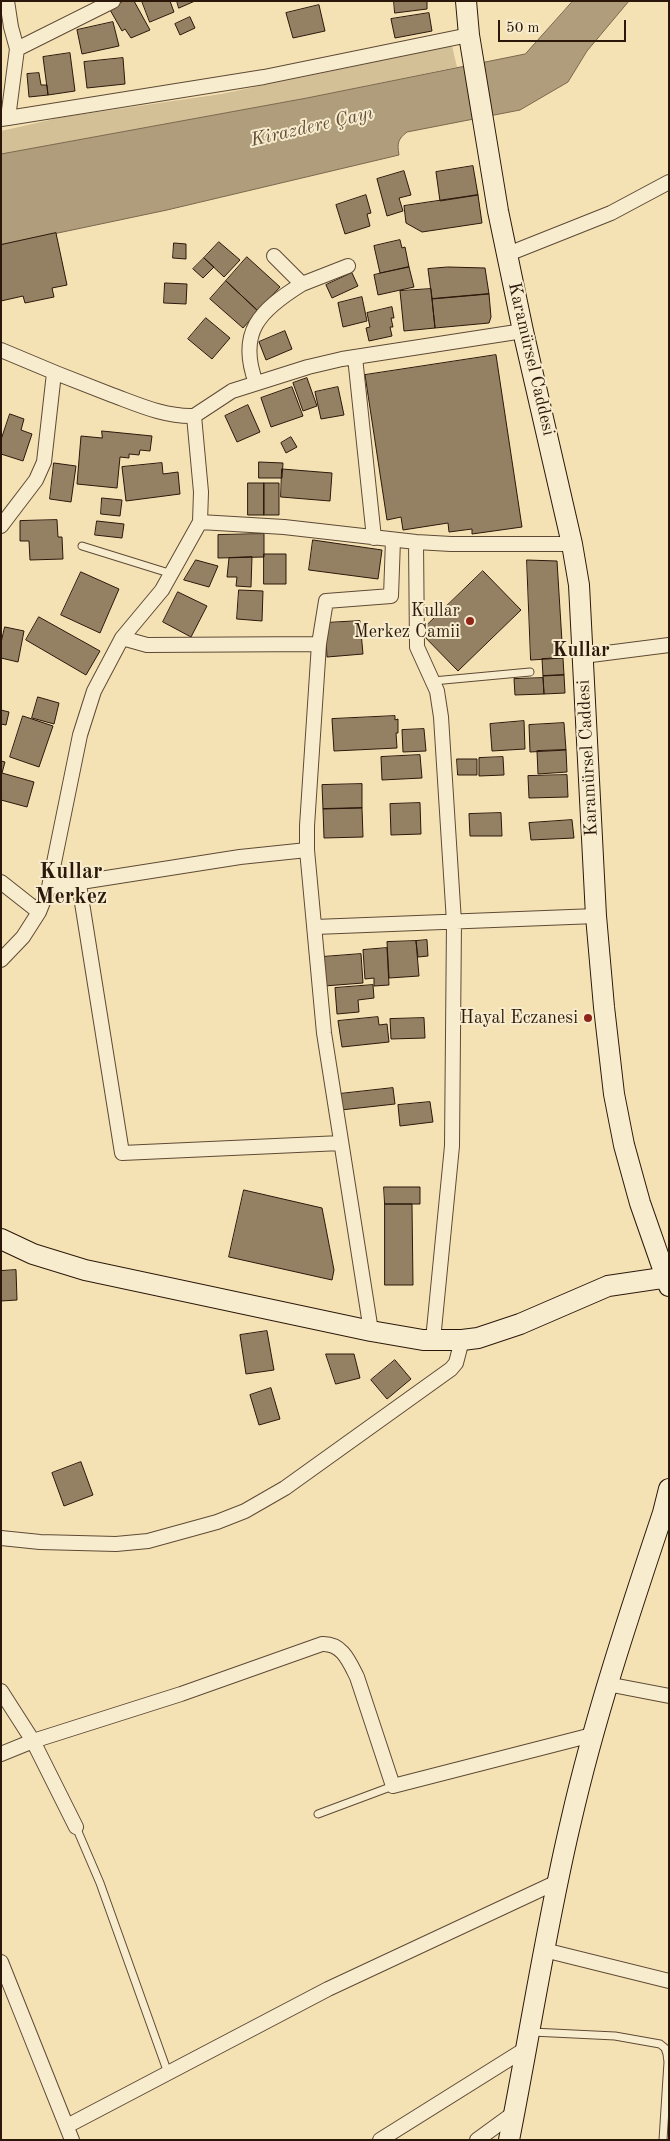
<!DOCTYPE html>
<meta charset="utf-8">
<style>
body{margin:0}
#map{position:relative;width:670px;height:2141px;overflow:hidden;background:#f5e2b4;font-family:"Old Standard TT",serif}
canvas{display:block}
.frame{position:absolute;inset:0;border:2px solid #2b180b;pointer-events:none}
.scale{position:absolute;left:498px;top:20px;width:128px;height:22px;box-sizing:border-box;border:2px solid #2b180b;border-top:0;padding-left:6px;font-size:15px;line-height:18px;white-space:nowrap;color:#2b180b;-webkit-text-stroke:4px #f8ecce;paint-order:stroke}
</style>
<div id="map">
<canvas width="670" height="2141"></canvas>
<div class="frame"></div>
<div class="scale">50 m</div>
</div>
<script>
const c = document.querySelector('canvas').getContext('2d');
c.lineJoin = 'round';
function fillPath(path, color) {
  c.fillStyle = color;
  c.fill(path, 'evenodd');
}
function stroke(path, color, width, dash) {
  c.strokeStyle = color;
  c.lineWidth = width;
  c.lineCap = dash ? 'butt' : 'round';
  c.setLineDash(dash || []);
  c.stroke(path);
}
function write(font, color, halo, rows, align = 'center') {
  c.font = font + ' "Old Standard TT",serif';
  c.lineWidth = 4;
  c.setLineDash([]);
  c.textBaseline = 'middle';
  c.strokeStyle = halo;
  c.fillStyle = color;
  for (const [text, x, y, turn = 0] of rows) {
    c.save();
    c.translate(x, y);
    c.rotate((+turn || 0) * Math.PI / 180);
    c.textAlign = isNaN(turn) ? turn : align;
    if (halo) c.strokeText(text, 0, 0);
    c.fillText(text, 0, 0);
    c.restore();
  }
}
fillPath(new Path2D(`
 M452 46 457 67 307 98 1 154V131L63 117 221 94Z`), '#d3c097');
const water = new Path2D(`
 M573 1H629L587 51 568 82 520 110 407 132C398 139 397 143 399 155L167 210 1 245V154L307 98 525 54Z`);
fillPath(water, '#b09d7b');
stroke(water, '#7b684e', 1);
const building = new Path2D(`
 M124 1H134L150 30 131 38 125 29 122 31 109 8Z
 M142 1H170L174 12 150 22Z
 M177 1H195L179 8Z
 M394 1H427V9L395 13Z
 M319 5 325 31 293 38 286 13Z
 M429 13 432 31 395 38 391 19Z
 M190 17 195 28 180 35 175 24Z
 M113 22 119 46 82 54 77 30Z
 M70 53 75 91 48 95 43 57Z
 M123 58 125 84 87 88 84 62Z
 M39 73 41 85H47L48 95 29 97 27 74Z
 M473 166 478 195 440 201 436 172Z
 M404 171 411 195 399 198 403 211 387 216 377 179Z
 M366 195 371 213 367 214 370 226 345 234 336 205Z
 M478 195 482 223 422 232 406 223 404 206Z
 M56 233 67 285 52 288 54 297 25 303 23 296 1 301V245Z
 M400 240 402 248 405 247 409 267 380 273 374 246Z
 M219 242 240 260 224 277 204 258Z
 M174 243 186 244V259L173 258Z
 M247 257 280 287 258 311 226 281Z
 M204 258 214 267 203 278 193 269Z
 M409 267 414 287 378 295 374 275Z
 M448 267 485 268 489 294 432 299 428 269Z
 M352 273 358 286 332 298 326 285Z
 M226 281 258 311 243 328 210 299Z
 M165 283 187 284 186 304 164 303Z
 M431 289 435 328 404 331 400 291Z
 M489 294 491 317 489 323 435 328 432 299Z
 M362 297 367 321 343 327 338 303Z
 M392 307 394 318H391L393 327H390L392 336 369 341 366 328 370 327 367 313Z
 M206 318 230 338 212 359 188 339Z
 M285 331 292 349 266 360 259 342Z
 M496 355 522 527 472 534V529L449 532 448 523 403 530 401 517 387 520 365 375Z
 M307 378 317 406 303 411 293 383Z
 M292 387 303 416 271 427 261 398Z
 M338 387 344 415 321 419 315 392Z
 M248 405 260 432 237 442 225 416Z
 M10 414 24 419 21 430 32 434 23 461 1 454V440Z
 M102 431 152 436 150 451 140 450 139 455 129 454V458L120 457 117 488 77 484 81 436 102 438Z
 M291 437 297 447 286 453 281 443Z
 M259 462 283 463 282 478H259Z
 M54 463 76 466 71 502 50 499Z
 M162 463 163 474 178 472 180 494 126 501 122 467Z
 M282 469 332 473 330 501 281 497Z
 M248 483H264V515H248Z
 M264 483H279V515H264Z
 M102 498 122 500 120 516 101 514Z
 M57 520 58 537H62L63 559 30 560 29 541H20V521Z
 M97 521 124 524 122 538 95 535Z
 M264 534V557L218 558V535Z
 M313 540 382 550 378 579 309 570Z
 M264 554H286V584H264Z
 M252 557 251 587 236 586 237 577H227L229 558Z
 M196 560 218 566 209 587 184 580Z
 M527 560 557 561 563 658 531 660Z
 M483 571 521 610 458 671 420 632Z
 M81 572 119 589 100 633 61 615Z
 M239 590 263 591 262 621 237 619Z
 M178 592 207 606 191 637 163 622Z
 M39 617 100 651 86 675 26 640Z
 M360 621 363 654 327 657 325 623Z
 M5 627 24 631 18 662 1 658V643Z
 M563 658 564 675 543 676 542 659Z
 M564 675 565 693 544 694 543 676Z
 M543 678 544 694 515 695 514 679Z
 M38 697 59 703 54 724 32 718Z
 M1 710 9 712 6 725 1 724Z
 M23 716 53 726 39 767 10 757Z
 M395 716V720L398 719V733H396L397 748 334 751 332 719Z
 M524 721 525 749 492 751 490 724Z
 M564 723 566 750 530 752 529 725Z
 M424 729 426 751 403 752 402 730Z
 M566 750 567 772 538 774 537 751Z
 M420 755 422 778 382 780 381 757Z
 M503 757 504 775 479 776V758Z
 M457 759H477V775H458Z
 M1 761 5 762 2 773 34 782 27 807 1 800Z
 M567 775 568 797 529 798 528 776Z
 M362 784V808L323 809 322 785Z
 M420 803 421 834 391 835 390 804Z
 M362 808 363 837 324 838 323 809Z
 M501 813 502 836H470L469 814Z
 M572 820 574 838 531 840 529 823Z
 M427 940 428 956 418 957 416 941Z
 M416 941 419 976 389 978 387 942Z
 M387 948 389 985 374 986V978L365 979 363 950Z
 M361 954 363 983 324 986 322 957Z
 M373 985 374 998 358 1000 359 1012 337 1014 335 988Z
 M378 1017 379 1025 387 1024 389 1042 342 1047 338 1021Z
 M424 1018 425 1038 391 1039 390 1019Z
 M393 1088 395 1104 341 1110 339 1094Z
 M430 1102 433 1122 400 1126 398 1105Z
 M384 1187H420V1204H385Z
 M244 1190 322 1208 334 1270 332 1280 229 1257Z
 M385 1204H412L413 1285H385Z
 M16 1270 17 1300 1 1301V1271Z
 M267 1331 274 1370 246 1374 240 1335Z
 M326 1354H354L360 1378 336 1384Z
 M395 1360 411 1379 387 1399 371 1380Z
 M271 1388 280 1419 259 1425 250 1395Z
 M81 1462 93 1495 64 1506 52 1473Z`);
fillPath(building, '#948163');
stroke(building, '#2b180b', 1);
const lane = new Path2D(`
 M82 546 172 574
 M433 681 530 672
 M318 1814 393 1786
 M76 1827 100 1883 168 2073
 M532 2032 615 2036 660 2044 665 2048 667 2054 668 2062 663 2140`);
const street = new Path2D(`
 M7 1 11 27 17 49
 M8 118 264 77 469 35
 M1 119 8 118 17 49 113 1
 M508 254 611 213 669 182
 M302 284 348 266
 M1 350C38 366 75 381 112 395 139 405 165 417 194 416
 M355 357 374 538
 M256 383C237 332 260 310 302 284L274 256
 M200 522 284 527 416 542 451 544H572
 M1 526 36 480 44 462 54 373
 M416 542 417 647 437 691 441 717 454 922 452 1146 433 1340
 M122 638 147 645 319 644
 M583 656 669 645
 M1 882 39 912
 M79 884 122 1153 341 1143
 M49 887 240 857 307 850
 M315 927 596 916
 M1 960 23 937 39 912 49 887 80 735 94 691 122 638 162 590 200 522 201 492 194 416 232 391 308 367 342 359 523 331
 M371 1331 324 1033 307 850V826L319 644 326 601 391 596 393 540
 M1 1538 40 1542 116 1544 148 1541 217 1522 245 1511 285 1488 451 1369 456 1363 462 1340
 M607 1684 669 1696
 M1 1691 33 1741 76 1827
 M1 1754 33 1741 181 1694 322 1644C342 1643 349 1661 357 1677L393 1786 592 1735
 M544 1950 669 1981
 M1 1962 72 2140
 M67 2126 328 1989 557 1882
 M380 2140 527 2048
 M477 2140 514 2113`);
const secondary = new Path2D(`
 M466 1 469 35 498 211 523 331 572 544 579 585 596 916 604 1007 614 1094 624 1145 640 1203 669 1286
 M1 1239 33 1254 85 1270 371 1331 423 1340H462L478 1338 520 1324 608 1286 669 1277
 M509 2140C530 2034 546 1926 571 1821 595 1716 629 1615 663 1513L669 1489`);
stroke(lane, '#5e4a35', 9);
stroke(street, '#5e4a35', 16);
stroke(secondary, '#2b180b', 22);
stroke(lane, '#f8ecce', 7);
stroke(street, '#f8ecce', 14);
stroke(secondary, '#f8ecce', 20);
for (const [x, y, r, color] of [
 [470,621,5,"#8f2418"],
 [588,1018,5,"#8f2418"]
]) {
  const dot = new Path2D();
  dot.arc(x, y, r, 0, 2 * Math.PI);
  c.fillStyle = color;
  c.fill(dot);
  stroke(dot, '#f8ecce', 2);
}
write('18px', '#2b180b', '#f8ecce', [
 ["Karamürsel Caddesi",531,359,77],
 ["Karamürsel Caddesi",588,758,-93]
]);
write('18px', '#2b180b', '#f8ecce', [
 ["Kullar",460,611],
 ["Merkez Camii",460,632],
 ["Hayal Eczanesi",578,1018]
], 'right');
write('italic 19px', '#604d38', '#f8ecce', [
 ["Kirazdere Çayı",312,127,-13]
]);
write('bold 20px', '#2b180b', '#f8ecce', [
 ["Kullar",581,651]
]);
write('bold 22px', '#2b180b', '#f8ecce', [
 ["Kullar",71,872],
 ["Merkez",71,897]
]);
</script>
